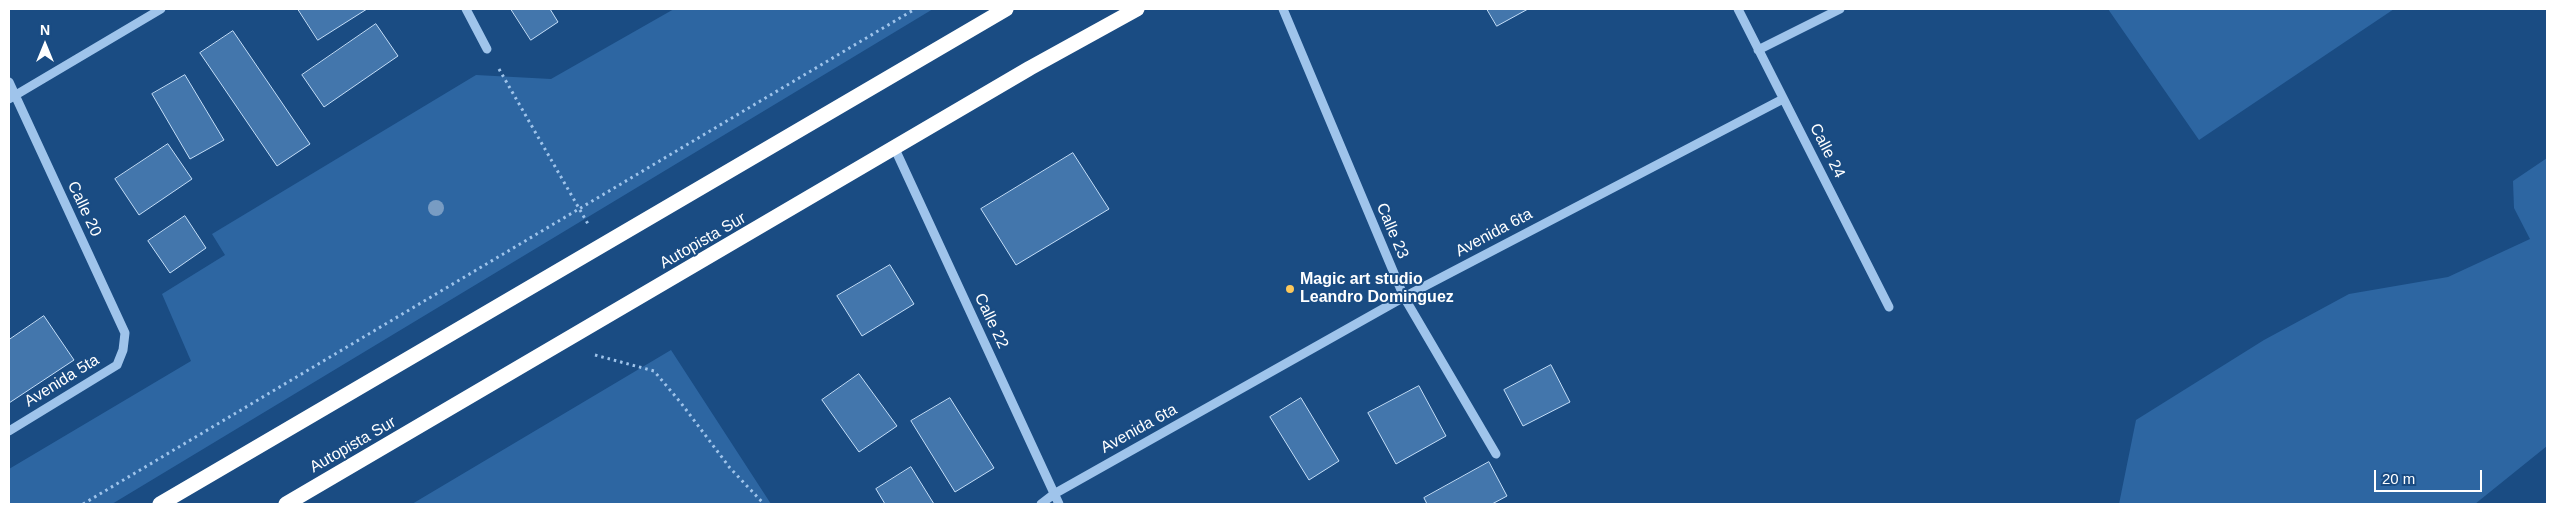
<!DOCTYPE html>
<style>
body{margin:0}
#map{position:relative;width:2556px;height:513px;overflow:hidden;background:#1a4c83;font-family:Helvetica,sans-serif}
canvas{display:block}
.frame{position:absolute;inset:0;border:10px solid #fff;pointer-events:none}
.north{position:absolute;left:20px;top:20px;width:50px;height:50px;-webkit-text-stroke:4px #1a4c83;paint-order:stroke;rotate:0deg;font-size:14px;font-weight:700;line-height:20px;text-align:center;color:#fff}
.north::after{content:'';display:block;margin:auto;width:18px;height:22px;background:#fff;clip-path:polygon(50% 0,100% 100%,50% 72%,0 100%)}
.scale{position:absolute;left:2374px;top:470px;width:108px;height:22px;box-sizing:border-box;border:2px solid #fff;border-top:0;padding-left:6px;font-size:15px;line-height:18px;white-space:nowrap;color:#fff;-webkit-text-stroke:4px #1a4c83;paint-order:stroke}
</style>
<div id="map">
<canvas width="2556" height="513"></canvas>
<div class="frame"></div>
<div class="north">N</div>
<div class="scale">20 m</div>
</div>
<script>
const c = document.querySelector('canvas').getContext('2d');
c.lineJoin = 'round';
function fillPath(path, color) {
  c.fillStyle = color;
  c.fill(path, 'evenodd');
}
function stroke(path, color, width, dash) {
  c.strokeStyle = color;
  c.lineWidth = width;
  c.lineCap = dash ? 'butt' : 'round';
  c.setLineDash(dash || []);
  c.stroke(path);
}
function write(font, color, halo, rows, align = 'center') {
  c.font = font + ' Helvetica,sans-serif';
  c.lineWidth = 4;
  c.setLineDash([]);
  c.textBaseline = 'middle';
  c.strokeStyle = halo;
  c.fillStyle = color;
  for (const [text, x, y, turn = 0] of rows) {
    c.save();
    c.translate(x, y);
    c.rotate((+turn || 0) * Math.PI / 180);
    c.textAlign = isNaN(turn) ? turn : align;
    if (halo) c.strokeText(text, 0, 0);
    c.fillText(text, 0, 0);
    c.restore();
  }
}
fillPath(new Path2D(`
 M674 9H933L112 504H9V469L191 361 162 294 225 255 212 234 476 75 551 79Z
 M2108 9H2394L2199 140Z
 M2547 158V446L2475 504H2119L2136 420 2264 340 2349 294 2448 277 2530 239 2514 208 2513 181Z
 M671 350 771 504H412Z`), '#2d66a2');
const building = new Path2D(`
 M298 9H367L318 40Z
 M511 9H550L558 22 531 40Z
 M1487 9H1528L1497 26Z
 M376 24 398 56 324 107 302 75Z
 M233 31 310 144 277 166 200 53Z
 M185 75 224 140 190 159 152 94Z
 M168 144 192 179 139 215 115 179Z
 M1073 153 1109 209 1016 265 981 209Z
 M185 216 206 248 170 273 148 241Z
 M890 265 914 304 862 336 837 296Z
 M44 316 74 360 9 403V340Z
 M1551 365 1570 402 1523 426 1504 390Z
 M859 374 897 426 859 452 822 400Z
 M1419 386 1446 436 1396 464 1368 413Z
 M950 398 994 468 955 492 911 421Z
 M1301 398 1339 461 1309 480 1270 417Z
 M1489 462 1507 496 1492 504H1427L1424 498Z
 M911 467 934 504H885L876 489Z`);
fillPath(building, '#4376ac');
stroke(building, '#c4def8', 1);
stroke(new Path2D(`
 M499 69 588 224
 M595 355 654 371 681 403 730 468 764 504
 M83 504 915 9`), '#9fc4eb', 3, [2.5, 4]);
stroke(new Path2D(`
 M466 9 487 49
 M1283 9 1404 297 1496 454
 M1738 9 1889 307
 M1758 50 1840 9
 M9 82 125 333 123 350 117 365 9 431
 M9 99 161 9
 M895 149 1059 504
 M1041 504 1054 494 1404 297 1783 99`), '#9fc4eb', 9);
stroke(new Path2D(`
 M160 504 1006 9
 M286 504 1030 68 1137 9`), '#fff', 15);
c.fillStyle = '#789cc3';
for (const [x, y] of [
 [436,208]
]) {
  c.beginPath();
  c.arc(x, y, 8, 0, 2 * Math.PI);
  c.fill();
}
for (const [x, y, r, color] of [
 [1290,289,5,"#fdc85b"]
]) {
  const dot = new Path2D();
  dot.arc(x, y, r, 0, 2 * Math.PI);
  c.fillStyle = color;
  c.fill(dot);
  stroke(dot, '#1a4c83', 2);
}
write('16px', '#fff', '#1a4c83', [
 ["Calle 24",1827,151,63],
 ["Calle 20",84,209,65],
 ["Calle 23",1392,231,67],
 ["Avenida 6ta",1494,233,-28],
 ["Autopista Sur",703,241,-30],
 ["Calle 22",991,321,65],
 ["Avenida 5ta",62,381,-32],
 ["Avenida 6ta",1139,429,-29],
 ["Autopista Sur",353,445,-30]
]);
write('bold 16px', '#fff', '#1a4c83', [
 ["Magic art studio",1300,280],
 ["Leandro Dominguez",1300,298]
], 'left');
</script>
